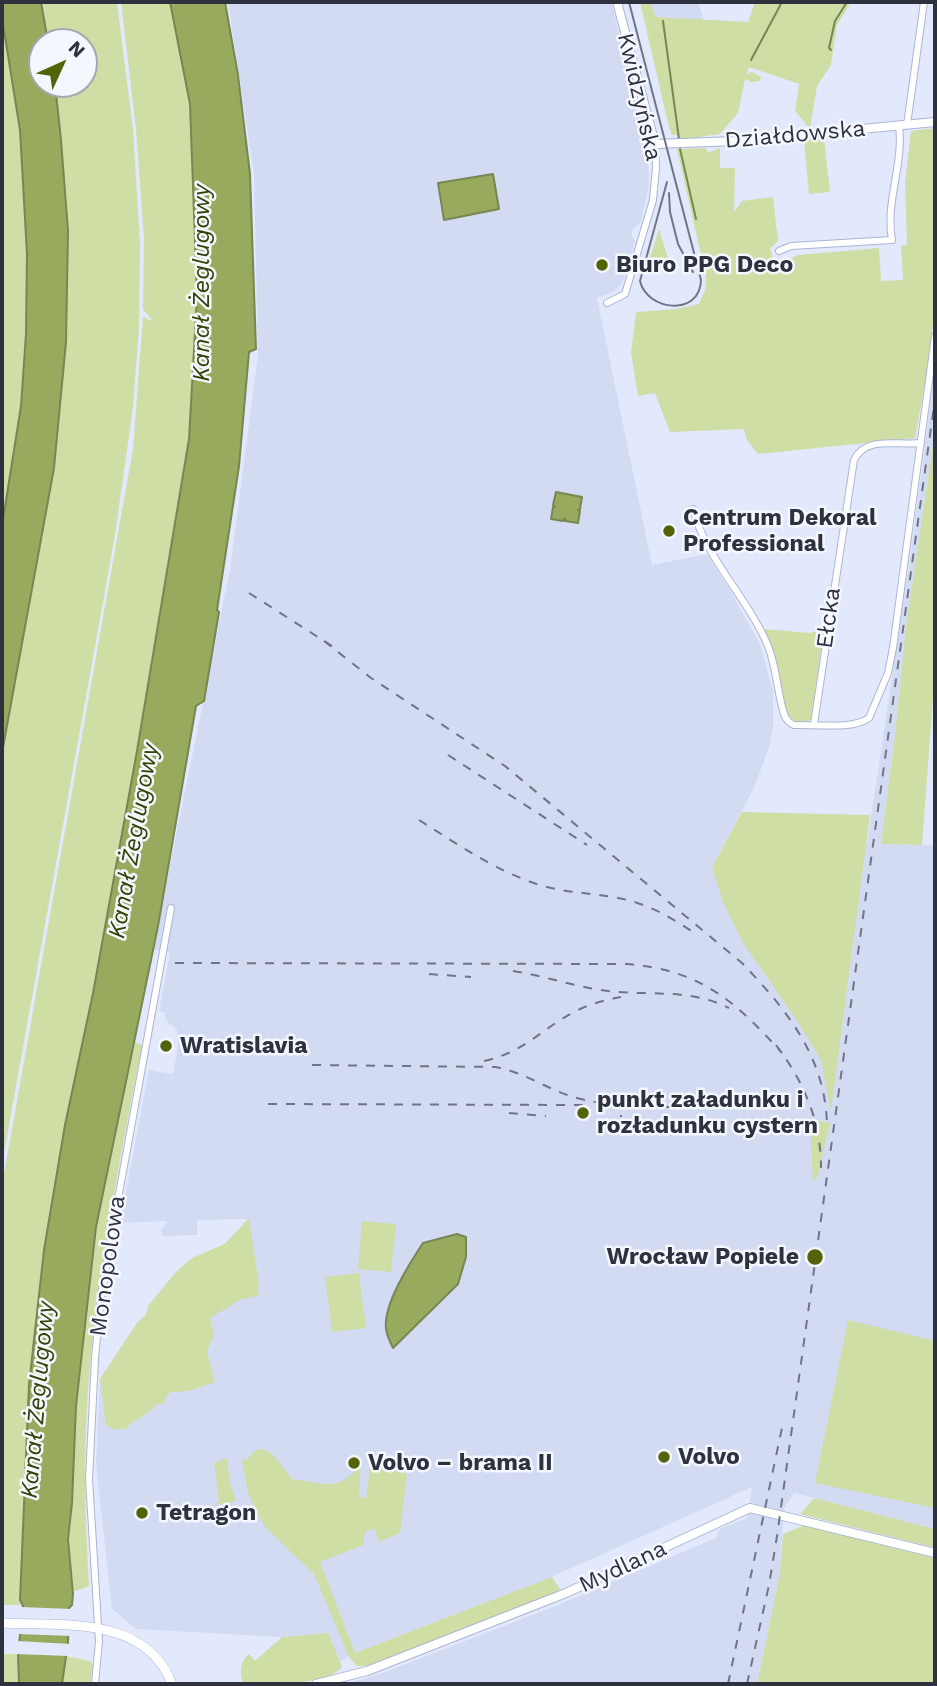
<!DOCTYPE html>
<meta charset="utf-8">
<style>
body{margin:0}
#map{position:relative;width:937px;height:1686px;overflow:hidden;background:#e2e9fd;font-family:"Work Sans",sans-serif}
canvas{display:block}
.frame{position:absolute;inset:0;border:4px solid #2e323f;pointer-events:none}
.north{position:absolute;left:28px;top:28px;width:70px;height:70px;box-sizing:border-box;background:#f4f7fe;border:2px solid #a5a8b2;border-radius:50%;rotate:45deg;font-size:19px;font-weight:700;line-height:28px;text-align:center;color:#2e323f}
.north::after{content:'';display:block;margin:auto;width:24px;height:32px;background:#536309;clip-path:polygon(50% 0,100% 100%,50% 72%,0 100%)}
</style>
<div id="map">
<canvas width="937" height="1686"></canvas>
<div class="frame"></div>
<div class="north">N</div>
</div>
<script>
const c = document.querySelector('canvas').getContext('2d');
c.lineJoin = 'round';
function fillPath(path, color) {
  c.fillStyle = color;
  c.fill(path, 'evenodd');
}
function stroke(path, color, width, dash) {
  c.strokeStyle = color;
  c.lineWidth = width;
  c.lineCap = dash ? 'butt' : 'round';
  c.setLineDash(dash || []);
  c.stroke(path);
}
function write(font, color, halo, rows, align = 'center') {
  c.font = font + ' "Work Sans",sans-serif';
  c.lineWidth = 5;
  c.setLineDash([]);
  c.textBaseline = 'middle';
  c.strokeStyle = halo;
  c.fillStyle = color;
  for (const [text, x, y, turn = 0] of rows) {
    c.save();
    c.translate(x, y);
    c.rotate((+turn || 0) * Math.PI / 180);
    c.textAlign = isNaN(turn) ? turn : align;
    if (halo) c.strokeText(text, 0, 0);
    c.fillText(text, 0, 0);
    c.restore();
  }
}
fillPath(new Path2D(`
 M228 2H611L647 139 649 184 641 222 632 230V237L635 241 623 281 615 291 597 298 652 565 707 554 731 592 760 644 773 691V728L769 747 754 788 712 867 867 844 911 552 935 371V431L906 626 895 735 881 844 935 845V1529L794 1493 784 1509 779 1578 757 1684H346L385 1672 558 1605 716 1538 720 1529 747 1518 752 1487 547 1579 355 1653 339 1662 328 1633 282 1637 136 1629 112 1609 96 1464 100 1379 137 1323 146 1315 148 1306 176 1272 192 1258 225 1244 248 1219 197 1220V1235L164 1236 161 1231 168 1221 120 1223 149 1070 173 1074 178 1046 177 1030 173 1025 169 1024 165 1017V1013L159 1011 170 953 153 949 230 570 258 355 254 173Z
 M650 2H698L704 20 656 17Z`), '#d3dbf3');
fillPath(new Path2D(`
 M41 2H117L133 130 140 244 139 326 133 407 115 535 2 1164V753L54 468 66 342 68 231 61 140 55 84H84V42H48Z
 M121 2H170L190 104 197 296 189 439 137 751 44 1251 29 1385 20 1605H2V1185L133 449 143 318 145 317 150 321 152 320 143 309 144 238 136 129Z
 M640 2H650L656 17 748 22 755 2H851L837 25 831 65 817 86 810 129 795 111 799 84 749 67 747 74 752 72 761 77 760 81 752 82 745 79 738 113 720 134 678 140 677 135H672L668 123Z
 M2 18C29 145 34 277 21 405 17 446 9 486 2 526Z
 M935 128V308L926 377 915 438 758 454 747 440 744 429 670 432 655 393 638 396 631 353 636 312 677 309 699 304 705 290 706 277 677 149 706 148 708 153 720 148V168H735L734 212 742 201 773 197 778 241 770 249 774 260 779 265 798 255 879 248 881 281 903 280 901 246 907 245 905 183 911 131Z
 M824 139 830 192 809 194 804 140Z
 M659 229 670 265 667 268 642 271 652 252Z
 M935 431V671L922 845 881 844 895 735 906 626Z
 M824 628 811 720 798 723 790 717 787 713 773 652 763 629 810 633Z
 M742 812 870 815 831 1110 821 1060 798 1022 743 943 723 902 712 867Z
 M134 1042 142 1045C121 1155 98 1266 89 1378 83 1447 85 1516 89 1586L72 1592 68 1539 72 1503 76 1406 96 1227Z
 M810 1119 830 1123 818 1175 813 1183Z
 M249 1218 259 1284 257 1290 260 1295 240 1300 210 1318 214 1335 207 1351 215 1382 189 1391 171 1392 166 1397 164 1404H157C147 1416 136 1419 125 1429H112L106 1425 100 1379 137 1323 146 1315 148 1306 176 1272 192 1258 225 1244Z
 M362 1221 396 1224 391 1272 358 1269Z
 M359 1273 366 1328 332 1332 325 1277Z
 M848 1320 935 1341V1508L815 1483Z
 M264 1449 274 1456 292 1479C324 1483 339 1493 361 1464L359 1497 366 1498 370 1465 392 1463 404 1466 403 1473 407 1474 400 1533 379 1542 375 1529 365 1531 363 1545 320 1562 355 1653 552 1577 560 1589 552 1595 366 1666H357L349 1657 314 1574 268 1530 259 1517 248 1493 242 1460H247L255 1450Z
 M227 1458 230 1484 236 1501 215 1505V1503L219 1502 214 1463Z
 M814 1498 935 1529V1548L800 1514Z
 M805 1525 935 1558V1684H757L779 1578 783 1534Z
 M328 1633 342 1667C326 1686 268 1684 243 1684 240 1673 239 1662 249 1654L255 1661 282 1637Z
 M2 1654H18L19 1684H2Z
 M66 1656 90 1661 93 1666 90 1684H62Z`), '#cedea4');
const water = new Path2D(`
 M2 2H41L48 42H42V84H55L61 140 68 231 66 342 54 468 2 753V526L21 406 26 334 27 254 20 130 2 18Z
 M170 2H225L238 75 250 174 256 349 249 352 239 466 217 610 219 612 204 701 196 706 158 926 96 1227 76 1406 72 1503 68 1539 73 1594 72 1605 69 1608 68 1643 62 1684H19L18 1654 23 1606 20 1600 29 1385 44 1250 65 1125 93 993 137 751 189 439 197 296 190 104Z
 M493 174 499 209 444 220 438 183Z
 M556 492 582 497 580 509 578 510 580 511 578 523 565 521V518L563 521 551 519 553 507H555L553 505Z
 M457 1234 466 1237V1257L458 1284 393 1348C391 1344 387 1336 386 1329 383 1304 410 1263 423 1243Z`);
fillPath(water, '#97aa5d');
stroke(water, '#788654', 2);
fillPath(new Path2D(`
 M20 1607 72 1609 71 1636 18 1634Z
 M17 1641 71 1644 69 1656 15 1654Z`), '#e2e9fd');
stroke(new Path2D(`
 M663 21 679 139
 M831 50 829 48 835 21 847 2
 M751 60 782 2
 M680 149 696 219`), '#788654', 2);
const minor = new Path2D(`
 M907 125 924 2
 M779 251 791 246 892 240C885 202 904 164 899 126
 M607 303 625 294 653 200 656 167 655 144
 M693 509C706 559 748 598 768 646 777 669 777 692 784 714 786 720 789 723 794 725 814 724 853 730 869 718L888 673 893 648 935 336
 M814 724 854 460C866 435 898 446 921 443
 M95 1684 99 1641 89 1479 95 1358 101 1297 114 1221 171 908`);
const tertiary = new Path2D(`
 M617 2 655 144 736 141 935 122
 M316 1684 367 1671 566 1593 750 1508 935 1553`);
const secondary = new Path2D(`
 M2 1623C62 1626 146 1615 172 1684`);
stroke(minor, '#aab5d4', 8);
stroke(tertiary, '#aab5d4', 10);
stroke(secondary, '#aab5d4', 10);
stroke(minor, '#fff', 6);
stroke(tertiary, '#fff', 8);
stroke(secondary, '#fff', 9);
stroke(new Path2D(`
 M629 2 701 280C700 317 647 311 640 281L667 182
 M669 193 670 212 678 244 693 272`), '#707585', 2);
stroke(new Path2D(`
 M249 593 332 646
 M324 641 371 678 505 766 742 963C787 1010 826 1058 827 1126
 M448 755 587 845
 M419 820C459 845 497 872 543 886 568 893 593 893 618 898 647 903 672 918 696 934
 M175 963 627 964C701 970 735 1001 782 1053
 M513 971C545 976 576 987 608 991 649 996 689 988 729 1008
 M429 974 471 977
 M776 1045C804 1082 821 1121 821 1168
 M484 1061C525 1052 540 1030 574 1012 589 1004 605 1000 621 997
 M312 1065 495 1067C526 1072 550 1092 581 1099 627 1111 679 1106 727 1106
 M268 1104 583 1105
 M509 1113 546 1116
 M620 1116H622
 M728 1684 783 1423
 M747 1684 769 1585 777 1536 935 399`), '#707585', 2, [9, 9]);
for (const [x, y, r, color] of [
 [602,265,7,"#536309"],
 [669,531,7,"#536309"],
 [166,1046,7,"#536309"],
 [583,1113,7,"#536309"],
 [815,1257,9,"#536309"],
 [664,1457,7,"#536309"],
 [354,1463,7,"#536309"],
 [142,1513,7,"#536309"]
]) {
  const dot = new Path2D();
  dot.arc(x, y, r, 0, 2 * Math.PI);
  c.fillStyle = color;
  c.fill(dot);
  stroke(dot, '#f4f7fe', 2.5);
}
write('23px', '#2e323f', '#f4f7fe', [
 ["Kwidzyńska",639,97,77],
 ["Działdowska",795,135,-5],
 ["Ełcka",829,618,-82],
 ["Monopolowa",108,1266,-82],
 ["Mydlana",623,1567,-25]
]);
write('bold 23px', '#2e323f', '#f4f7fe', [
 ["Biuro PPG Deco",616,265],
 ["Centrum Dekoral",683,518],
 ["Professional",683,544],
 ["Wratislavia",180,1046],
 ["punkt załadunku i",597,1100],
 ["rozładunku cystern",597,1126],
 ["Wrocław Popiele",799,1257,"right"],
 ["Volvo",678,1457],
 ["Volvo – brama II",368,1463],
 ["Tetragon",156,1513]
], 'left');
write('italic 24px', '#364205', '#f4f7fe', [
 ["Kanał Żeglugowy",202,283,-90],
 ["Kanał Żeglugowy",134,841,-80],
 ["Kanał Żeglugowy",38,1400,-85]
]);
</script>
